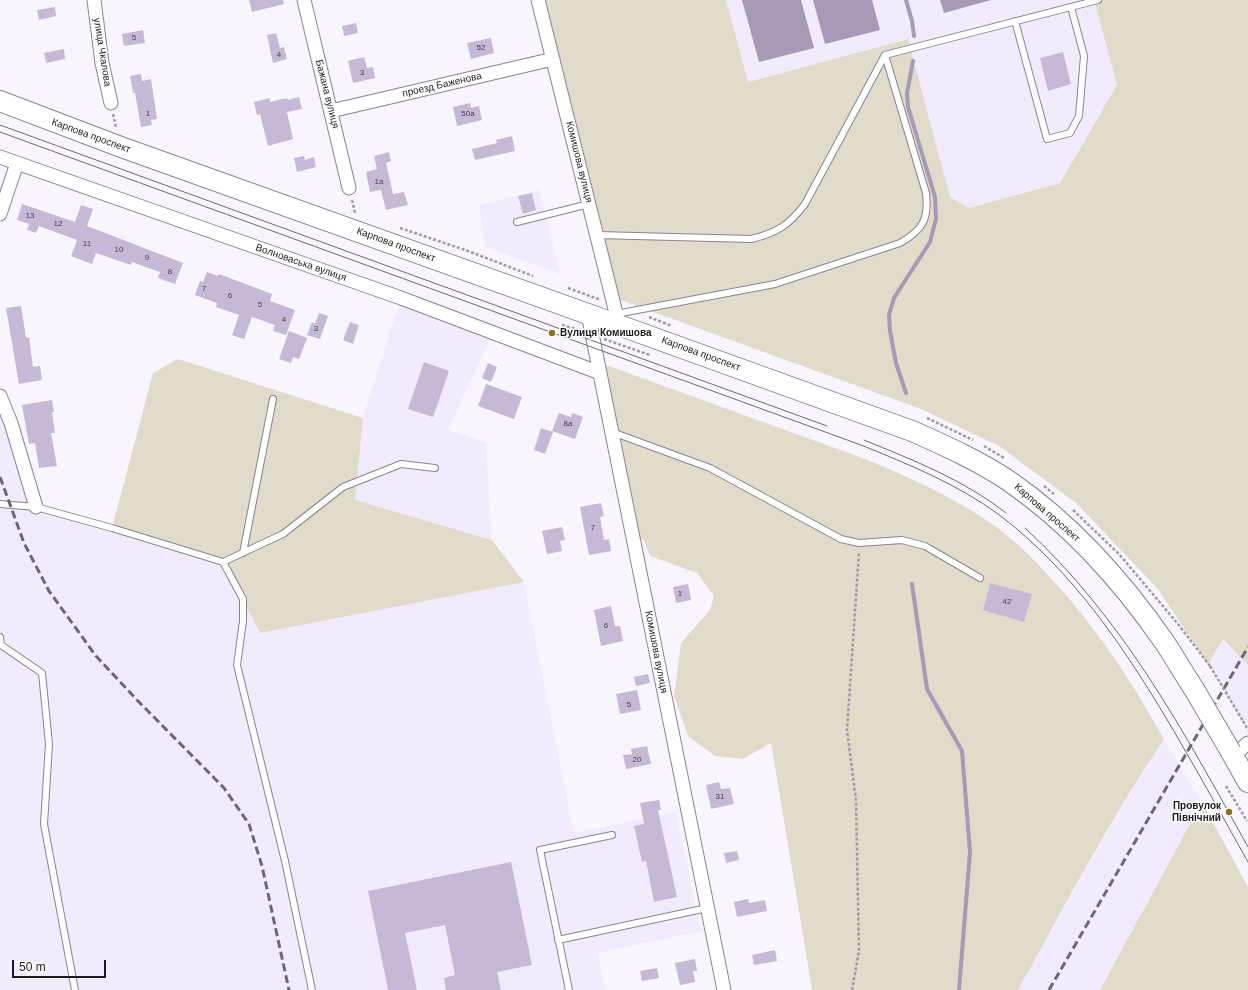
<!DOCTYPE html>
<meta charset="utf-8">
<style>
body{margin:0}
#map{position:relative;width:1248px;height:990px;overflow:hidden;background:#f9f5ff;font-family:Helvetica,sans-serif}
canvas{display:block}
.scale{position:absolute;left:12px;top:960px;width:94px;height:18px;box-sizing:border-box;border:2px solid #1c1a1f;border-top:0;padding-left:5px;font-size:12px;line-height:14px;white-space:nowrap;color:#1c1a1f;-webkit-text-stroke:3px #fff;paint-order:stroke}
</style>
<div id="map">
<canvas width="1248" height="990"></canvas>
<div class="scale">50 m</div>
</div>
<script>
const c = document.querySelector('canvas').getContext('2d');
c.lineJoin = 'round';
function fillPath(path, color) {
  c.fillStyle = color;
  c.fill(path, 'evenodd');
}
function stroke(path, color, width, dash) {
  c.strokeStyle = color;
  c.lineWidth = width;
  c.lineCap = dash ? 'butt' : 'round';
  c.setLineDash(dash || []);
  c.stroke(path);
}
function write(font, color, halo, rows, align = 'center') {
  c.font = font + ' Helvetica,sans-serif';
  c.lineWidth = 3;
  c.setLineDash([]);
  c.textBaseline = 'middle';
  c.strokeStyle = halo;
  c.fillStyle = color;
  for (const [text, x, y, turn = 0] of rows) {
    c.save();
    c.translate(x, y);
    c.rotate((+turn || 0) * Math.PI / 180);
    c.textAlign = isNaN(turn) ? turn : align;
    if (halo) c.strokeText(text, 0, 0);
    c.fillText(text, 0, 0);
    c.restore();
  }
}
fillPath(new Path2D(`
 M726 0H1094L1117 85 1060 183 969 208 950 197 908 39 747 82Z
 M539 190 560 274 485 247 479 205Z
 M403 291 496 325 448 430 486 442 492 540 355 500 363 418Z
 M0 396 36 507 223 562 260 633 524 582 574 833 676 812 701 931 598 953 605 990H0Z
 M1248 596V723L1245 728 1208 665Z
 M1164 739 1202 802 1100 990H1018L1096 851 1146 766Z`), '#f2ebfd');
fillPath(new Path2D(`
 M538 0H726L748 82 908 39 950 197 969 208 1060 183 1117 85 1094 0H1248V665L1223 639 1208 665 1158 589 1076 503 999 446 921 409 612 297Z
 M178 359 363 418 355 500 492 540 524 582 260 633 223 562 112 528 153 373Z
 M598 362 857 456C903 474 948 494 989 522 1011 537 1030 555 1047 574 1094 624 1131 680 1164 739 1110 819 1065 906 1018 990H812L771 743 743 759 715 756 688 736 674 696 681 643 710 610 714 596 697 573 650 556 643 539H634Z
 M1202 802 1248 887V990H1100Z`), '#e1dcc9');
fillPath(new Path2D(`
 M742 0H801L814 48 759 62Z
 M813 0H872L880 30 825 44Z
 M940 0H991L944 13Z`), '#a69ab7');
stroke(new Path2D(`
 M906 0 912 21 914 36
 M906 393 896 363 890 331 889 315 894 298 930 242 936 219 935 197 908 107 907 93 913 61
 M912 584 927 689 962 751 970 852 959 990`), '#a69ab7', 4);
fillPath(new Path2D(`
 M249 0H283L284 4 252 12Z
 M55 7 56 16 39 20 37 10Z
 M356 23 358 33 344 36 342 26Z
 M143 30 145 43 124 46 122 34Z
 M276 33 280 48 284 47 287 59 273 63 267 35Z
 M491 38 494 53 471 59 467 43Z
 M64 49 65 59 46 63 44 53Z
 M1063 52 1071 84 1048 91 1040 58Z
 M364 57 367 68 373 67 375 78 353 83 348 61Z
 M141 74 142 81 151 79 157 119 151 120 152 125 141 127 135 93H133L130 76Z
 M299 97 302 109 287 112 293 139 268 146 260 114 257 115 254 102 270 98V102L287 98 288 100Z
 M470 103 471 108 479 106 482 120 457 126 453 107Z
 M512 136 515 151 475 160 472 149 497 143 496 140Z
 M389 152 391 161 386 163 393 194 404 192 408 205 386 210 381 190 370 192 366 172 377 169 374 156Z
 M304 156 305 160 314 157 316 167 297 172 294 158Z
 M532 193 536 210 523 214 518 196Z
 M22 204 75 222 81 205 93 209 87 226 183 263 175 284 158 278 160 272 132 262 131 265 96 253 92 264 71 256 77 240 39 226 36 233 27 230 29 224 17 220Z
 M207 272 218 276 219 274 272 294 270 301 295 310 286 335 273 331 275 325 252 317 244 339 232 335 239 315 216 307 217 303 195 295 200 281 203 282Z
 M21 306 26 338 29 337 33 367 40 366 42 380 19 384 6 308Z
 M319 313 328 316 320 339 307 335 312 322 315 324Z
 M350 322 359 325 353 344 343 340Z
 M289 331 307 338 299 359 293 357 291 363 279 359Z
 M424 362 449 371 433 417 408 409Z
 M488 363 497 367 491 382 482 378Z
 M486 384 522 397 514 419 478 406Z
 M52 400 54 412H52L55 433H51L57 466 39 468 35 443 29 444 22 405Z
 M559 413 571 417 572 413 583 417 575 439 552 431Z
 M541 428 553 432 545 454 534 450Z
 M601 503 604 516 600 517 604 540 609 539 611 551 589 555 580 507Z
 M562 527 565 540 560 541 562 551 547 554 542 531Z
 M990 583 1032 594 1024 622 983 610Z
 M688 584 691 600 676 603 673 587Z
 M611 606 615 626H620L623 641 601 646 594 610Z
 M648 674 650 683 636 686 634 677Z
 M637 690 641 710 620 714 616 694Z
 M647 746 651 764 626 769 623 755 632 754 631 749Z
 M719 782 721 789 730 788 734 804 711 809 706 785Z
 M659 800 661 810H658L677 897 654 902 646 861 642 862 634 826 644 824 640 803Z
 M737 851 739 860 726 863 724 853Z
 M511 862 532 965 497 972 501 990H446L444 978 455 975 445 925 405 933 417 990H388L368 891Z
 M748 899 749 903 765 900 767 911 737 917 734 902Z
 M775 950 777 961 754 965 752 955Z
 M695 959 697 971H693L695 982 680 985 675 963Z
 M657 968 659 978 642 981 640 971Z`), '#c6b9d6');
const lane = new Path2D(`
 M1015 21 1047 139 1070 133 1079 116 1084 56 1071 7
 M517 222 589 204
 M597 235 751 239C777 233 789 225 805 204L885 55 1098 0
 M616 314 775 284 900 243C923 230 929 219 926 193L885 55
 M612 432 710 468 841 539 859 543 902 540 925 546 980 578
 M0 504 36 507 112 528 223 562 283 534 343 487 401 464 435 468
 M243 553 273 399
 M223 562 243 599V621L237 665 285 861 312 990
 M0 637 1 645 42 673 49 744 44 824 75 990
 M558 940 707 908
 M569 990 540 850 612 835`);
const street = new Path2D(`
 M94 0 102 63 111 103
 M304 0 349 188
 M538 0 619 325
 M331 111 553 59
 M0 157 401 298 600 373
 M0 214 17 163
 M588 314 724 990
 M0 396 11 423 36 507
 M1233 756 1248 743`);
const primary = new Path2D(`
 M0 101 121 147 588 314 912 431C946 446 979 461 1009 481 1071 524 1123 582 1165 643 1175 658 1184 674 1194 689
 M1231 752 1248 782`);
stroke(lane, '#898391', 8);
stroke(street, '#898391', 15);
stroke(primary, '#898391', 22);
stroke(new Path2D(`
 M113 114 116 127
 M352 200 355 213
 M400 228 468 251 533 276
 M568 288 601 300
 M649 317 672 326
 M562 325 579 330
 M604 339 650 355
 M927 418 973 440
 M984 446 1004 458
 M1044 486 1054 494
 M1073 510 1119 554 1178 624 1210 666
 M1243 721 1248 730
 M1226 786 1247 821
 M852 990 859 951 856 800 847 730 859 552`), '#9e9ba3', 2.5, [3, 2]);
stroke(lane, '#fff', 6);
stroke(street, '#fff', 13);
stroke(primary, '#fff', 20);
stroke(new Path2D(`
 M0 125 827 426
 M0 132 861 445C908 464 957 484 998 514 1074 571 1128 653 1175 733 1200 776 1224 819 1248 862
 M864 440C913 460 964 480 1006 513
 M1025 528C1123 618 1184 732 1248 847`), '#6c6970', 1);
stroke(new Path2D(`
 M0 477 24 543 49 591 96 656 138 701 224 788 249 824 262 866 289 990
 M1049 990 1248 647`), '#6c6970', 3, [8, 4]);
const primaryBridge = new Path2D(`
 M1194 689 1231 752`);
stroke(primaryBridge, '#898391', 22, []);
stroke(new Path2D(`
 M1210 666 1243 721`), '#9e9ba3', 2.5, [3, 2]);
stroke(primaryBridge, '#fff', 20);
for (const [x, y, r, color] of [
 [552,333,4,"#8b7418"],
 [1229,812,4,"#8b7418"]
]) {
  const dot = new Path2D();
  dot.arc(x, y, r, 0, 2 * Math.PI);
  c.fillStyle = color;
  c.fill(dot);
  stroke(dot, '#fff', 1.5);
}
write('8px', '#46424d', null, [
 ["5",134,38],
 ["52",481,48],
 ["4",279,55],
 ["3",362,73],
 ["1",148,114],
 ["50а",468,114],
 ["1а",379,182],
 ["13",30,216],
 ["12",58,224],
 ["11",87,244],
 ["10",119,250],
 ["9",147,258],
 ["8",170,272],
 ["7",204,289],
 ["6",230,296],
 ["5",260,305],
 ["4",284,320],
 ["3",316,329],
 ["8а",568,424],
 ["7",593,528],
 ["1",680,594],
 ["42",1007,602],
 ["6",606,626],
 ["5",629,705],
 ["20",637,760],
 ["31",720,797]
]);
write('10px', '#1c1a1f', '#fff', [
 ["улица Чкалова",102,52,81],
 ["проезд Баженова",442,85,-13],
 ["Бажана вулиця",327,94,76],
 ["Карпова проспект",91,136,20],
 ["Комишова вулиця",579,162,76],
 ["Карпова проспект",396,245,20],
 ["Волноваська вулиця",301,263,19],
 ["Карпова проспект",701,354,20],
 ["Карпова проспект",1047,513,41],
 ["Комишова вулиця",656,652,79]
]);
write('bold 10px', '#1c1a1f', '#fff', [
 ["Вулиця Комишова",560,333],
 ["Провулок",1221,806,"right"],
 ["Північний",1221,818,"right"]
], 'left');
</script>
